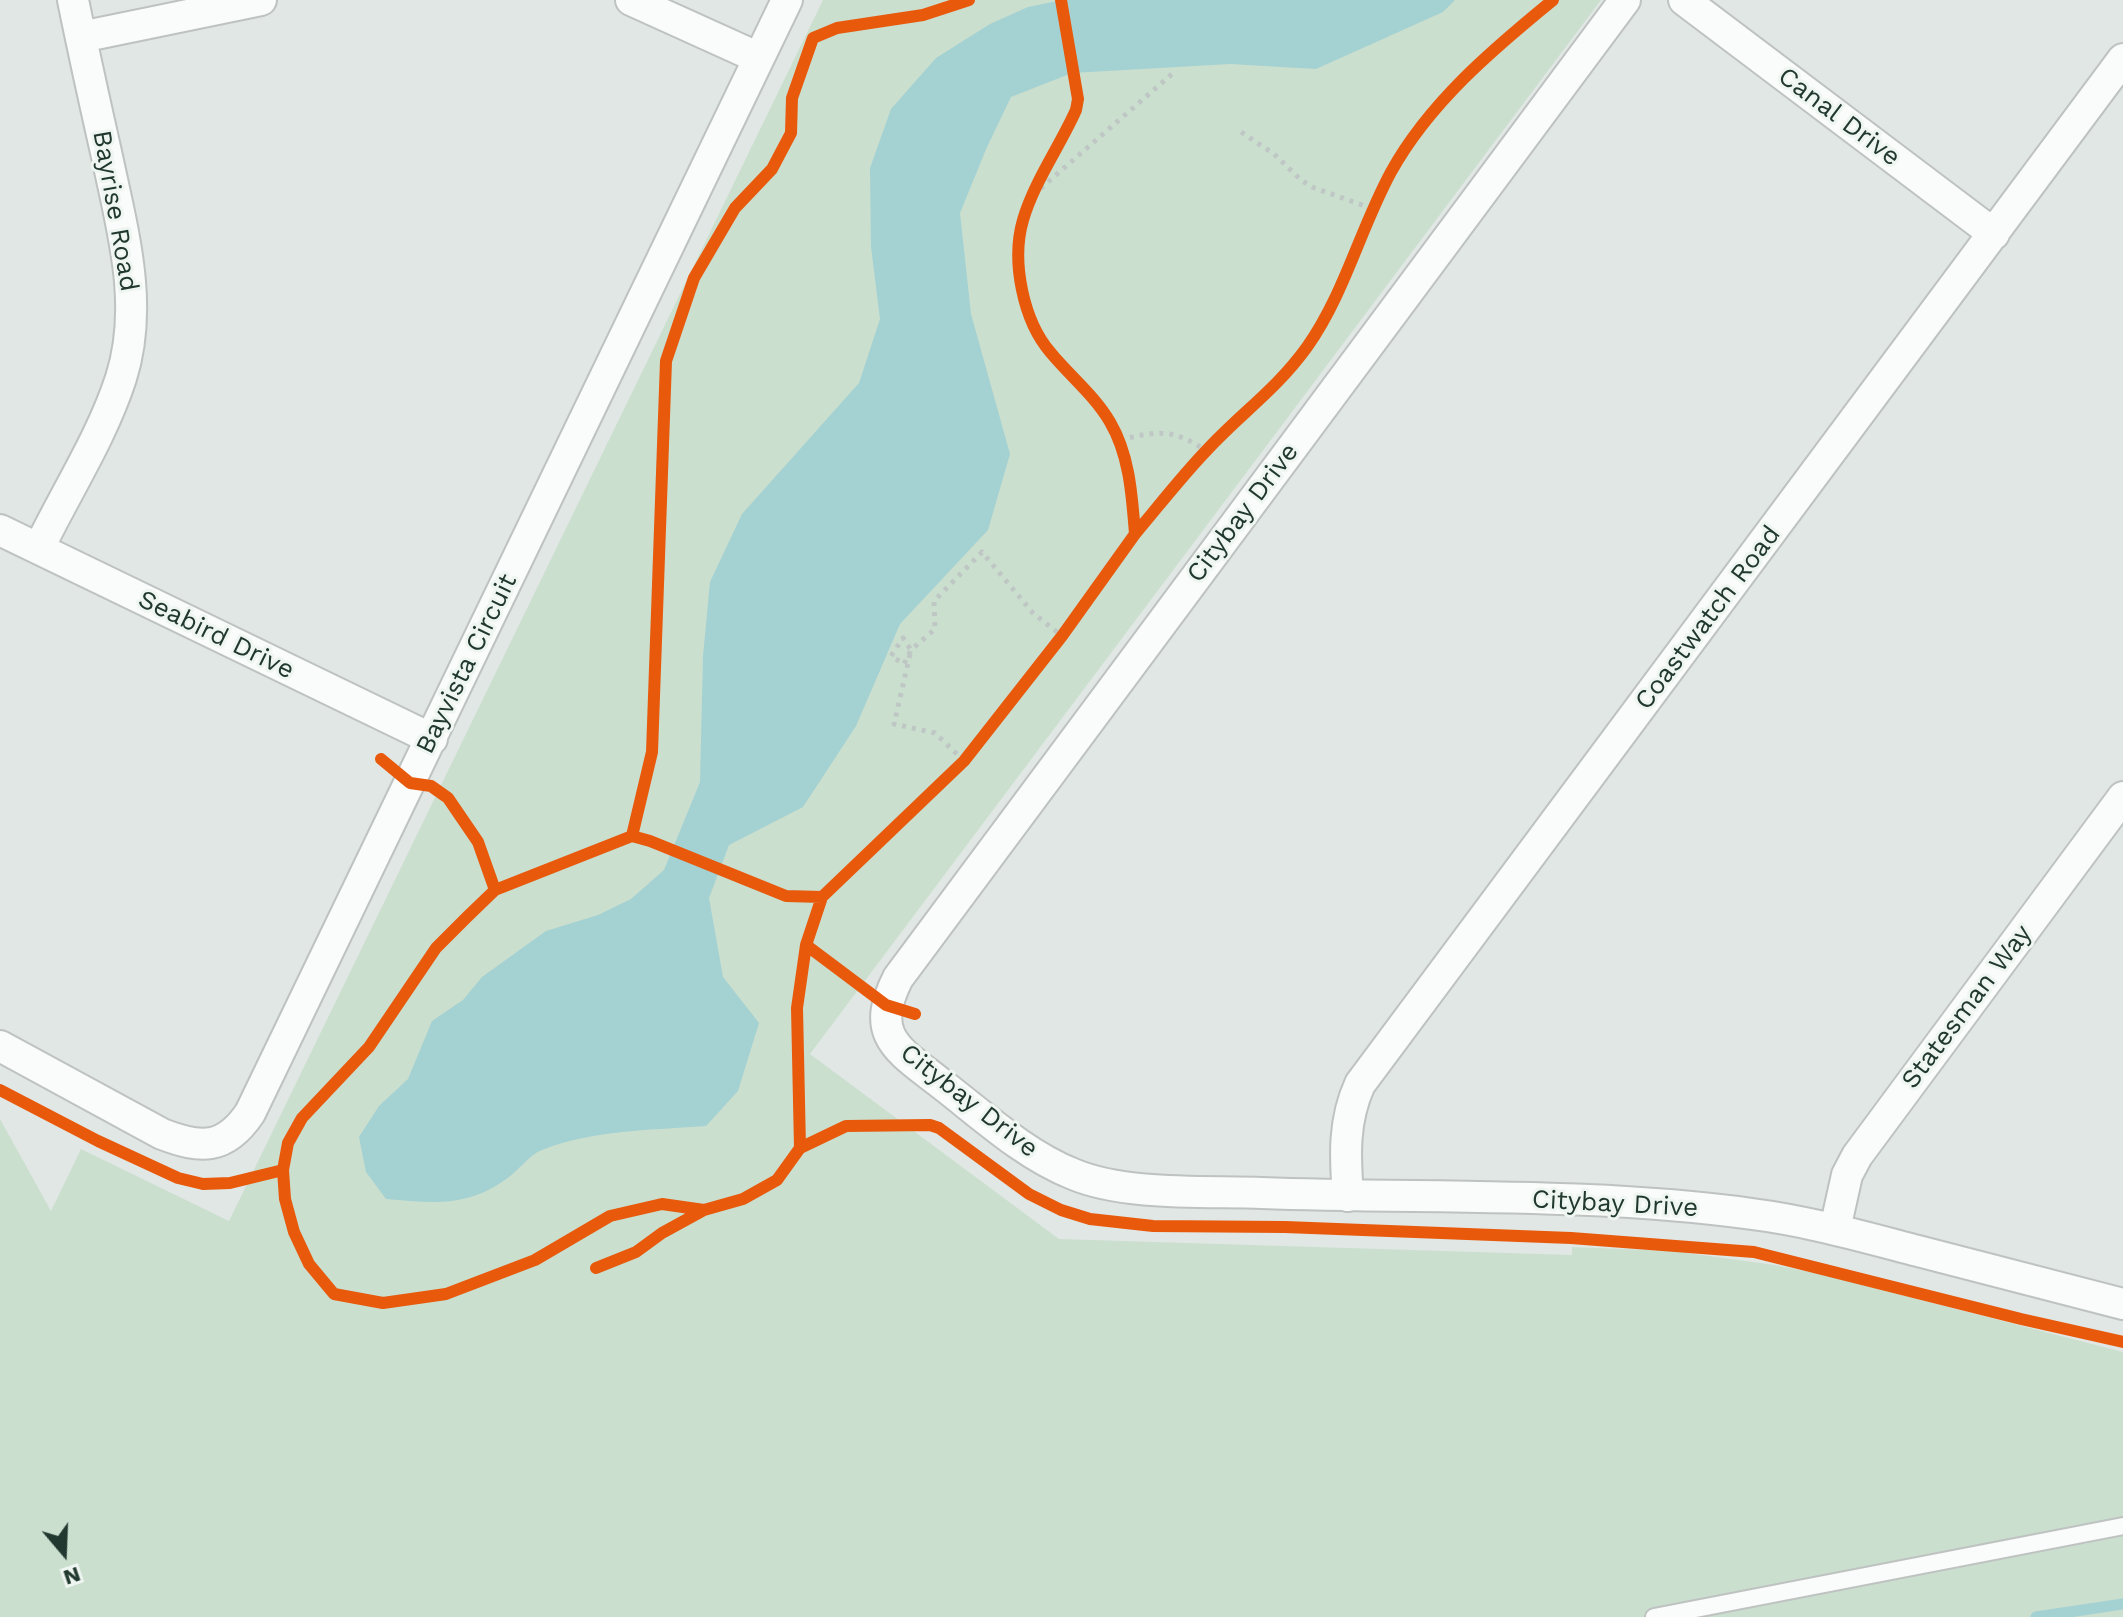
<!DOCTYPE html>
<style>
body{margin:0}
#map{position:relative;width:2123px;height:1617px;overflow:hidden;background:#e1e7e4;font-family:"Work Sans",sans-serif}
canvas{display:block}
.north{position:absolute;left:24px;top:1513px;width:80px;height:80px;-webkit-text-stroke:6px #eff6f2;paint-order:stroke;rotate:161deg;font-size:22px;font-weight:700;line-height:32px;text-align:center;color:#213830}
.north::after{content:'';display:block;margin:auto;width:28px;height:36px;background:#213830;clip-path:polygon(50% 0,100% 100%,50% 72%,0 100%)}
</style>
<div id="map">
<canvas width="2123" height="1617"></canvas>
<div class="north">N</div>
</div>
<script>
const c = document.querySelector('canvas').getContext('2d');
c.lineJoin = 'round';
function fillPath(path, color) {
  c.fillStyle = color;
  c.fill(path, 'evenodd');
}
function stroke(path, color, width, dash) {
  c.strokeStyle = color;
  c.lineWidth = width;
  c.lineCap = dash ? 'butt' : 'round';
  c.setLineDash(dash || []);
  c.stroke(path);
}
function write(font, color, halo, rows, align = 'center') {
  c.font = font + ' "Work Sans",sans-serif';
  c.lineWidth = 6;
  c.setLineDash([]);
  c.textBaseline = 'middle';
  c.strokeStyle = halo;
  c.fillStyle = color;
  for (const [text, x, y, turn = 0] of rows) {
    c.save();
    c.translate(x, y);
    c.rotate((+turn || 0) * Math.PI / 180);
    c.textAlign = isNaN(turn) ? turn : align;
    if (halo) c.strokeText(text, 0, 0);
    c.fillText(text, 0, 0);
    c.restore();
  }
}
fillPath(new Path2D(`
 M823 0H1601L810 1054 1059 1239 1572 1255V1247L1672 1251 1775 1265 1820 1274 2123 1352V1617H0V1119L51 1211 81 1149 229 1221Z`), '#cbdfcf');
fillPath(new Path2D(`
 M1062 0H1455L1443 12 1316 69 1230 64 1072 73 1011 97 987 147 960 213 971 314 1010 454 988 530 900 624 856 726 803 807 729 845 709 898 723 977 759 1023 738 1091 706 1126C654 1130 590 1130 542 1150 529 1155 520 1169 509 1177 468 1208 433 1203 386 1199L366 1172 359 1137 379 1106 408 1079 432 1021 463 1000 482 977 546 931 598 915 631 899 664 870 700 782 703 656 710 582 742 514 859 383 880 319 871 247 870 168 891 109 936 58 990 24 1028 7Z`), '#a4d1d2');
stroke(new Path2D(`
 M2036 1617 2123 1604`), '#a4d1d2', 11);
const service = new Path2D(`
 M1654 1617 2123 1526`);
const minor = new Path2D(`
 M631 0 759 58
 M1625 0 898 978C869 1035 897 1049 939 1082 981 1114 1023 1154 1073 1174 1125 1196 1205 1191 1262 1193 1425 1199 1590 1192 1752 1214 1808 1221 1864 1237 1918 1251 1987 1269 2055 1287 2123 1304
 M1684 0 1994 234
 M81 37 261 0
 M0 530 432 739
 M39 548C66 492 102 437 121 378 144 306 123 232 108 161 96 108 84 54 73 0
 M0 1046 162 1134C201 1149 225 1150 250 1113L787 0
 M1348 1196C1345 1157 1343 1121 1360 1084L2123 59
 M1835 1229 1847 1175 1857 1156 2123 797`);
stroke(service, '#bec3c1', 20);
stroke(minor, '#bec3c1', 34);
stroke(new Path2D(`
 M1241 132 1274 154 1301 180 1312 187 1373 209
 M1033 195 1172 74
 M1120 440C1156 431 1174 428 1206 451
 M964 761 935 733 894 724 911 650 903 638 891 656 904 664 911 650 935 629 934 601 982 552 1033 613 1062 636`), '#bfc7c5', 5, [4, 6]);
stroke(service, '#fafbfb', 16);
stroke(minor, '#fafbfb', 30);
stroke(new Path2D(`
 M1061 0 1078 99 1076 110C1060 146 1034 182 1023 220 1011 261 1023 321 1051 353 1070 376 1095 396 1110 422 1130 456 1132 497 1135 534 1158 507 1181 477 1206 451 1241 413 1276 390 1307 347 1345 293 1360 229 1391 172 1429 103 1493 49 1553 0
 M381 759 410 783 431 786 448 798 478 842 495 890
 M632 836 652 752 666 361 694 278 735 208 772 169 791 133 792 98 813 38 837 28 923 15 969 0
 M806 945 886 1005 915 1014
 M0 1090 98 1141 178 1178 203 1184 230 1183 283 1170 285 1199 294 1232 309 1264 334 1294 383 1303 446 1294 535 1260 610 1216 662 1204 704 1210 743 1199 777 1180 800 1148 846 1126 930 1125 939 1128 1029 1194 1061 1210 1090 1219 1153 1226 1285 1227 1571 1238 1754 1252 2021 1319 2123 1342
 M800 1148 797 1008 806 945 822 897 964 761 1062 636 1135 534
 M283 1170 288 1143 302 1118 369 1047 436 948 467 917 495 890 632 836 650 841 786 896 822 897
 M596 1268 636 1252 662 1233 704 1210`), '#e8590c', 12);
write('26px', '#213830', '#eff6f2', [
 ["Canal Drive",1839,117,37],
 ["Bayrise Road",115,211,80],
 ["Citybay Drive",1243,513,-53],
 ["Coastwatch Road",1708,618,-53],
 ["Seabird Drive",216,635,26],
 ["Bayvista Circuit",467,664,-64],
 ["Statesman Way",1967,1007,-53],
 ["Citybay Drive",969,1101,38],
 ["Citybay Drive",1615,1204,3]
]);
</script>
